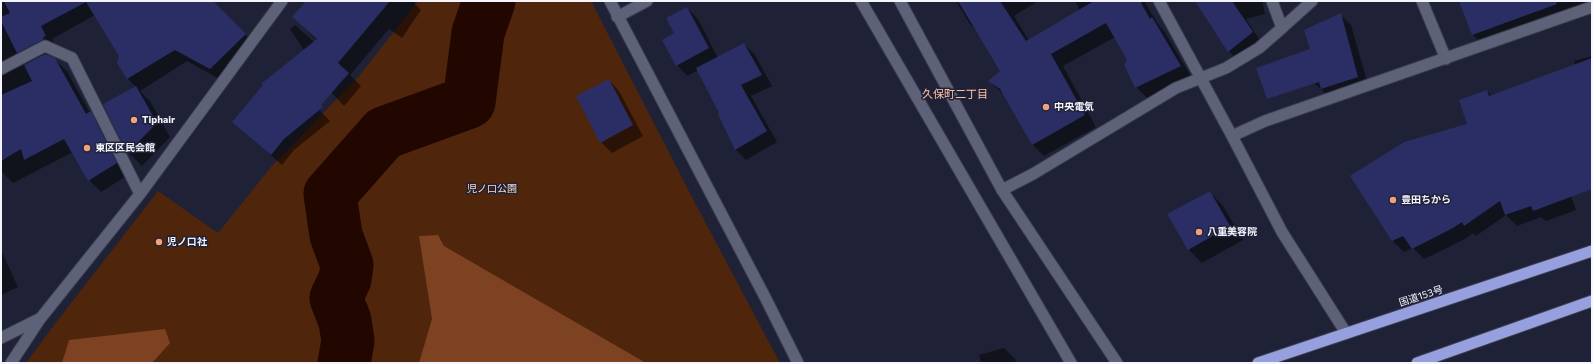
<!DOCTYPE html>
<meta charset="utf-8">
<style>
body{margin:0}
#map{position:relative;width:1593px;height:364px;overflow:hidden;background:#1f2236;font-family:Commissioner,sans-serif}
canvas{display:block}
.frame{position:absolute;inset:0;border:2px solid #f3f4fd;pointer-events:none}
</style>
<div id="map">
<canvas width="1593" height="364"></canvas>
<div class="frame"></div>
</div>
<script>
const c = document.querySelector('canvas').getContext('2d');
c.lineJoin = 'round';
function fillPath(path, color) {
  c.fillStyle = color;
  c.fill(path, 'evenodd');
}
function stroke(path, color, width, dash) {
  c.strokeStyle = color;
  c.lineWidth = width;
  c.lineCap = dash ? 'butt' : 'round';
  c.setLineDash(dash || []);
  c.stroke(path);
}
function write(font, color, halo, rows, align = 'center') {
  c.font = font + ' Commissioner,"Noto Sans JP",sans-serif';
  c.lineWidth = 3;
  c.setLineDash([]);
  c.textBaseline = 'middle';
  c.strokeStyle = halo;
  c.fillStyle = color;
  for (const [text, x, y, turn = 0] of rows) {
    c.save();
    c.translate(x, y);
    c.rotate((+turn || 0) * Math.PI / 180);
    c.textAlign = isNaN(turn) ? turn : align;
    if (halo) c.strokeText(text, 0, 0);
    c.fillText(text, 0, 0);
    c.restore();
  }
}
fillPath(new Path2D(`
 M418 1H591L694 201 780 363H26L54 325 158 191 218 233 271 167 359 76Z`), '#4f250c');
fillPath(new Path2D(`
 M438 235 444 246 646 363H419L432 319 419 236Z
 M165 329 170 343 152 363H62L69 340Z`), '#7c4222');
fillPath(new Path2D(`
 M367 304 371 333 370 363H344L348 341 344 316Z`), '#220600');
fillPath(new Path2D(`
 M1 1H212L257 46 223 81 187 61 140 91 150 101 170 137 142 166 128 152 104 105 136 87 128 79 118 63 121 56 95 15 52 39 57 48 55 51 47 56 54 59 67 71 90 113 102 124 128 175 101 192 89 180 73 152 13 183 1 171Z
 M307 1H415V4L421 10 402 38 389 29 350 75 361 86 344 106 332 93 290 29 295 25 314 42 317 40 293 17Z
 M961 1H1038L1014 16 1029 41 1080 11 1075 1H1144L1158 24 1164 31 1192 78 1148 99 1136 87 1128 60 1115 37 1063 66 1096 127 1044 156 1032 144 1004 95 989 81 1001 71 977 31 970 24 957 3Z
 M1201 1H1262L1265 14 1246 19 1261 42 1238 61 1229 51Z
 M1461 1H1592L1529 23 1531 28 1483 45 1472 34Z
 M687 8 698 19 718 58 744 44 755 55 772 86 751 96 777 142 746 160 736 150 719 114 721 113 698 70 687 76 677 65 676 34Z
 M1340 14 1351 25 1369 88 1332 99 1314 83Z
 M1592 56V185L1569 191 1576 210 1546 221 1541 217 1517 226 1506 215 1476 236 1473 233 1465 239 1424 259 1413 248 1404 252 1392 240 1468 125 1487 91 1492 96 1575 66 1574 61Z
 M280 70 330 121 294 150 282 165 233 122Z
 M609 80 619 91 643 136 612 153 601 142Z
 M1210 192 1223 206 1243 240 1202 263 1189 250Z
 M1 250 18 287 1 295Z
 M1004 348 1015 359 1016 363H981L979 355Z`), '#0007');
stroke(new Path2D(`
 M344 363 348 341 345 321 336 298 345 279 347 265 336 235 330 194 384 133 469 102 478 33 489 1`), '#220600', 53);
fillPath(new Path2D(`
 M4 1H213L246 34 210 69 175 50 127 79 117 63 119 56 86 2 41 26 46 36 43 37 44 39 17 53 1 21V17L10 13Z
 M306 1H390L338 63 349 73 321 105 323 107 284 139 271 155 232 122 263 85 261 84 317 39 292 17Z
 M958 1H1000L1026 41 1094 1H1144L1141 3 1150 19 1152 17 1181 66 1135 88 1124 64 1127 60 1106 23 1051 54 1085 115 1032 145 1000 89 988 81 1000 71Z
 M1195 1H1232L1253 32 1228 52Z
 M1459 1H1556L1557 4 1472 35Z
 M687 7 709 48 676 66 662 40 674 33 666 18Z
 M1341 13 1358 77 1321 89 1319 82 1267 99 1256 68 1310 49 1304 30Z
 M744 43 762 75 741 85 767 131 735 150 718 114 719 113 696 68Z
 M45 54 55 58 86 114 91 111 117 163 88 181 64 139 24 160 21 149 1 161V95L32 81 24 65Z
 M1592 58V189L1533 211 1531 206 1505 215 1500 201 1464 226 1462 222 1453 228 1412 249 1403 236 1392 241 1350 176 1404 142 1467 124 1459 100 1487 90 1489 96Z
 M609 79 633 125 600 143 576 96Z
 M136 86 157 123 127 153 103 104Z
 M1210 191 1230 226 1188 250 1167 214Z`), '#2b2e64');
const minor = new Path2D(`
 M610 1 766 299 798 363
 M1159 1 1232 136 1282 232 1346 333
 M1422 1 1446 59
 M617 17 647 1
 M1282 28 1312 1
 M1 69 45 46 72 58 140 194
 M1232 136 1265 121 1592 7
 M1002 190 1033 174 1176 88 1226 68 1259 48 1282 28 1272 1
 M1 338 39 319
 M11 363 40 319 140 194 282 1`);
const tertiary = new Path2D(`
 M861 1 1071 363
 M900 1 1002 190 1117 363`);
const trunk = new Path2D(`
 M1258 363 1592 251
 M1417 363 1592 301`);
stroke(minor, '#3c3e4e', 13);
stroke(tertiary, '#3c3e4e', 13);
stroke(trunk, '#3c3e4e', 13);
stroke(minor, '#5d6279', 11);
stroke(tertiary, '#5d6279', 11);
stroke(trunk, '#96a0de', 11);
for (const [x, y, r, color] of [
 [1046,107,4,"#f0a27a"],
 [134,120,4,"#f0a27a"],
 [87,148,4,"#f0a27a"],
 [1393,200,4,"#f0a27a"],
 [1199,232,4,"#f0a27a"],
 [159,242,4,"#f0a27a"]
]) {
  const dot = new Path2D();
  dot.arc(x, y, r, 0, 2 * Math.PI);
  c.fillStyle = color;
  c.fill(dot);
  stroke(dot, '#1f2236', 1.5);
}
write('bold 10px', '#f3f4fd', '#1f2236', [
 ["中央電気",1054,107],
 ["Tiphair",142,120],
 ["東区区民会館",95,148],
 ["豊田ちから",1401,200],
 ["八重美容院",1207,232],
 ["児ノ口社",167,242]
], 'left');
write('10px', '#fed9c6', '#1f2236', [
 ["児ノ口公園",492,189]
]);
write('10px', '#f3f4fd', '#1f2236', [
 ["国道153号",1421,296,-18]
]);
write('11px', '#fdc1a3', '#1f2236', [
 ["久保町二丁目",955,94]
]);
</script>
